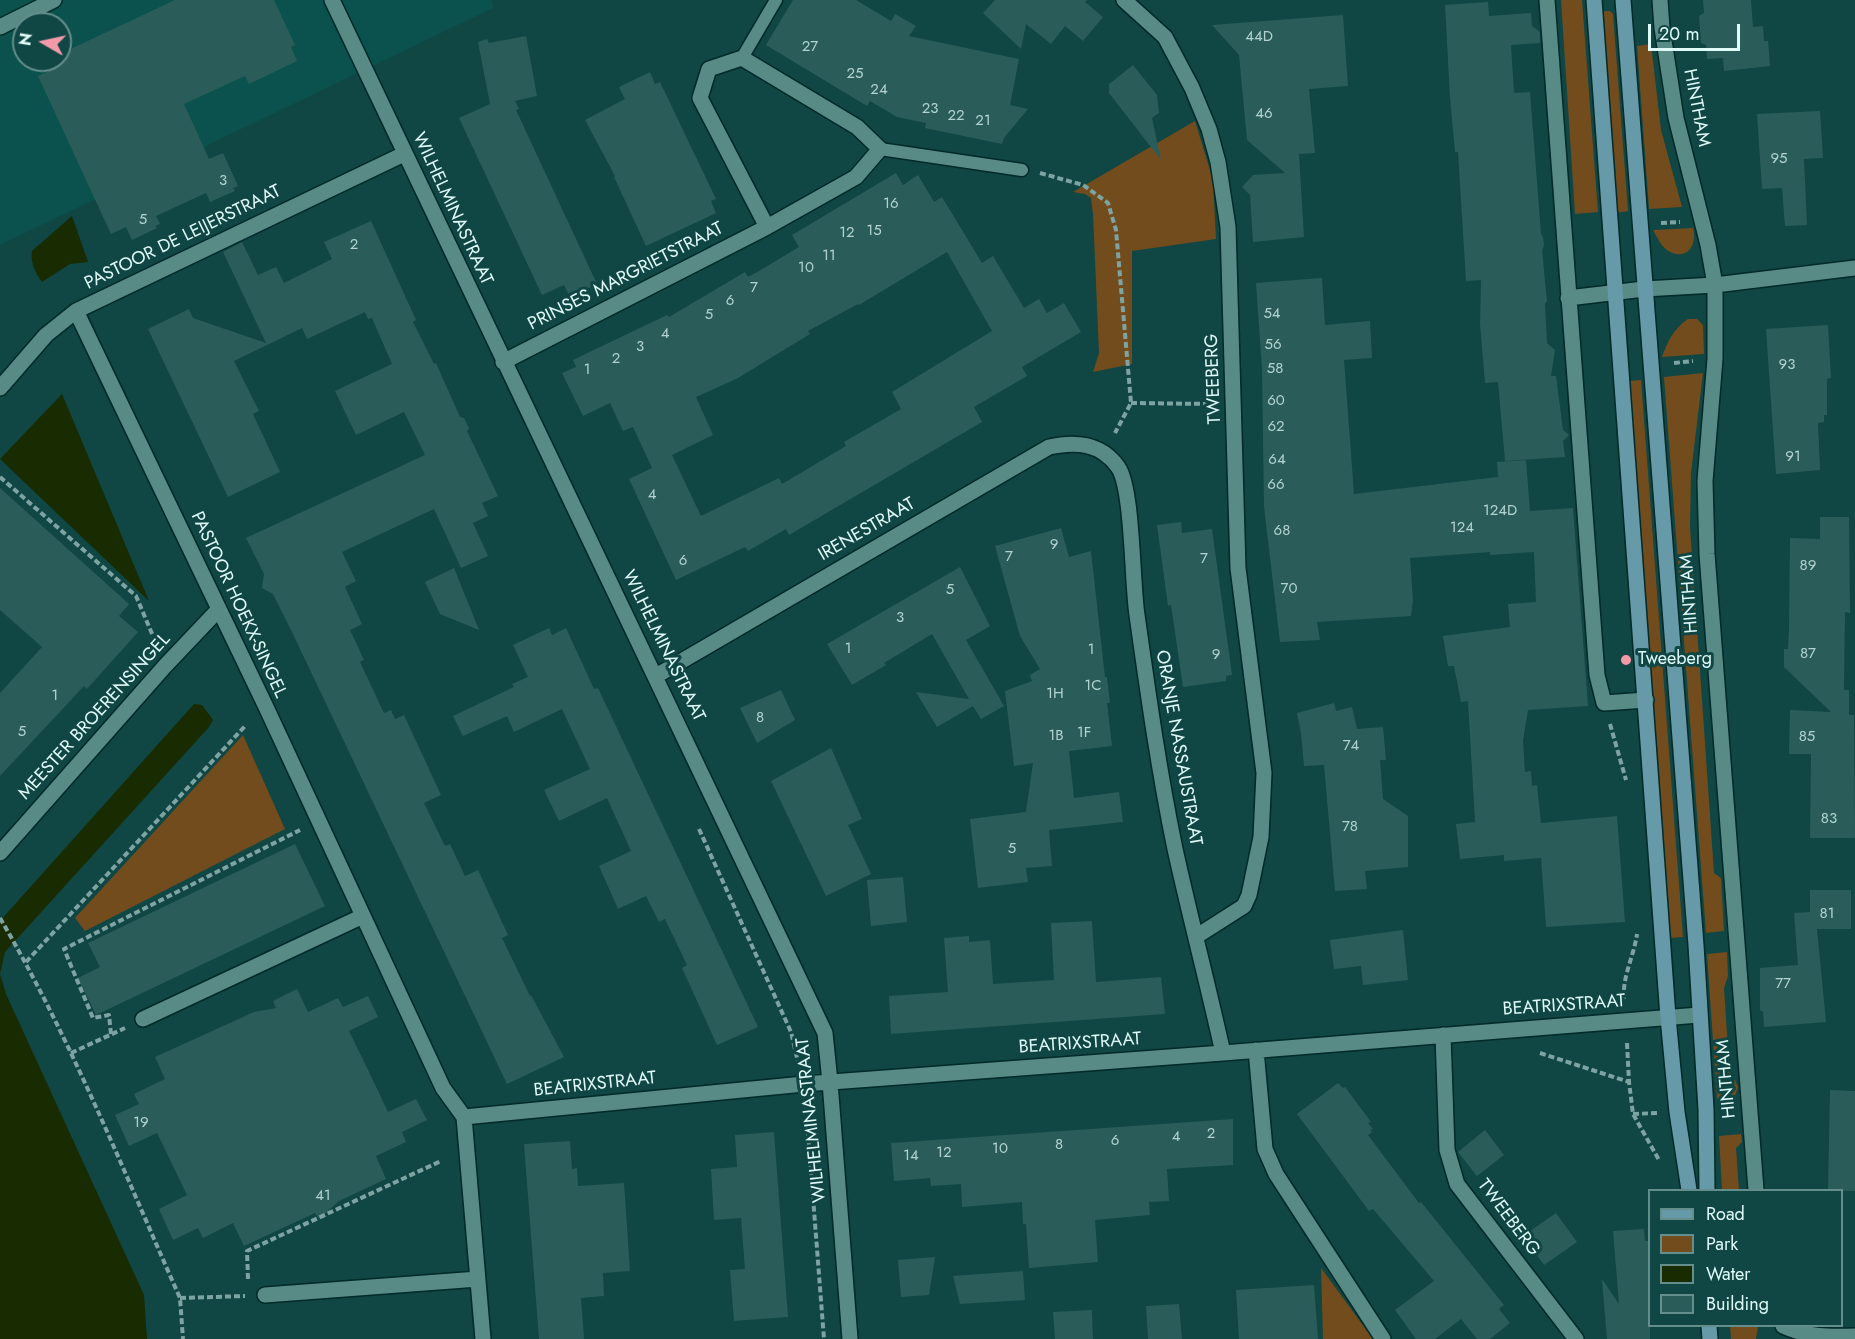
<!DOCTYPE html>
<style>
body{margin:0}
#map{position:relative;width:1855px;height:1339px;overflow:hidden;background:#104643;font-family:Jost,sans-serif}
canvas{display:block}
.legend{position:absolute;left:1648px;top:1189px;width:195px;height:138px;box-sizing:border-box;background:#104643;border:2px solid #638e8b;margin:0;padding:8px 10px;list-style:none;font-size:18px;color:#e0faf8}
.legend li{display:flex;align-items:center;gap:12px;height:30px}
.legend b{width:30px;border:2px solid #638e8b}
.north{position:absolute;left:12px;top:12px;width:60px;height:60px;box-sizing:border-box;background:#104643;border:2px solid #638e8b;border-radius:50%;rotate:279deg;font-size:16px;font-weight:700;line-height:24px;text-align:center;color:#e0faf8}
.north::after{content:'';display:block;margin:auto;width:21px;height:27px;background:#f39aa9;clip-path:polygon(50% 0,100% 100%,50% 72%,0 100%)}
.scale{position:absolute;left:1648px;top:24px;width:92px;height:27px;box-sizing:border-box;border:3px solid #e0faf8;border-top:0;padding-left:8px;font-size:18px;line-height:21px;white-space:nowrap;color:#e0faf8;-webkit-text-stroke:4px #104643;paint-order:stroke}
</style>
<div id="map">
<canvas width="1855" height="1339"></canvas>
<ul class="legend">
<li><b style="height:8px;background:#669aa8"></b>Road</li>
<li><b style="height:16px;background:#724c1d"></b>Park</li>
<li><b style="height:16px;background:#192b00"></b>Water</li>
<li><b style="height:16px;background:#2a5d59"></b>Building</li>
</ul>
<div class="north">N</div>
<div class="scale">20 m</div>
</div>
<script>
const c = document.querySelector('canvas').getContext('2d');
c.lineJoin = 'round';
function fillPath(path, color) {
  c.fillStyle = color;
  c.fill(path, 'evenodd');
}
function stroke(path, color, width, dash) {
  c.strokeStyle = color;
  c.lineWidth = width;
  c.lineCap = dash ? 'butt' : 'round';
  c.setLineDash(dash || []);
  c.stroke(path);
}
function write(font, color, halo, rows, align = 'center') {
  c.font = font + ' Jost,sans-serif';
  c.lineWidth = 6;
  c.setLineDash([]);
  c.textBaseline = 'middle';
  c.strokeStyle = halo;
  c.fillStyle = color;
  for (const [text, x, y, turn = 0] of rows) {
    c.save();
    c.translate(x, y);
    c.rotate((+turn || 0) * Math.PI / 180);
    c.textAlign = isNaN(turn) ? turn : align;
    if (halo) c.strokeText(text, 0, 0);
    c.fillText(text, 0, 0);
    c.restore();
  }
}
fillPath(new Path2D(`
 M0 0H492L493 8 0 245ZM24 24H60V60H24Z`), '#0b524e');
fillPath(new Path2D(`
 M1561 0H1582L1598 212 1575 214Z
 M1605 11H1610L1613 14 1628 211 1616 213 1601 14Z
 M1651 44 1661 130 1682 207 1649 209 1637 46Z
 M1195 121 1213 180 1216 239 1132 251V364L1093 372 1099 353 1093 214 1091 198 1085 194 1073 192Z
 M1693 228C1698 247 1685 262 1667 250 1661 246 1657 237 1653 230Z
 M1688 319H1697L1703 325 1704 354 1662 357C1668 341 1673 329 1688 319Z
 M1703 373 1691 473 1690 527 1714 873 1721 878 1724 931 1706 933 1664 377Z
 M1641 380 1683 937 1670 938 1629 381Z
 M243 735 285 829 85 931 75 918Z
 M1727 952 1728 976 1724 988 1730 1079 1735 1080 1738 1087 1735 1096 1717 1099 1707 954Z
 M1741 1134 1742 1142 1736 1148 1739 1190H1722L1719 1136Z
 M1321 1268 1373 1339H1323Z
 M1730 1326H1758L1756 1339H1731Z`), '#724c1d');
fillPath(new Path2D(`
 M72 216 88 262 70 264 42 282C35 273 30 261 32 251Z
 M62 394 149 601 0 459Z
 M194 704 202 705 213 720 209 727 5 952 0 974 6 994 144 1295 147 1339H0V921Z`), '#192b00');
fillPath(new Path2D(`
 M175 0H274L295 45 291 47 297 61 249 84 245 76 184 104 209 159 223 153 238 186 233 188 235 191 210 202 206 193 156 216 160 224 155 226 157 228 132 240 126 227 111 234 38 76 49 71 46 60H60V54Z
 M793 0H856L891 21 895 14 916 26 909 36 1019 59 1010 105 1028 109 1004 138 1002 144 925 128 926 123 897 117 870 101 867 106 766 45Z
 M995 0H1087L1085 2 1103 17 1083 41 1065 26 1051 44 1026 24 1021 49 983 13Z
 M1703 0H1751L1753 27 1763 26 1764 41H1768L1770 66 1724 71 1723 58 1707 59 1706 45 1701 43 1699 16 1704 13Z
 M1488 2 1489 16 1531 13 1532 26 1540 32V43L1511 45 1514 93 1530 92 1541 234 1543 237 1544 246 1542 250 1547 301 1545 304 1547 343 1555 350 1551 376H1556L1563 430 1569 435 1563 441 1565 457 1505 461 1498 382 1485 383 1480 324 1481 280 1466 281 1458 152H1455L1450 98 1445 5Z
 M1343 15 1348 86 1309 89 1315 153 1299 154 1304 237 1253 242 1250 195 1242 187 1253 175 1285 173 1247 140 1239 55 1212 25Z
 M526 36 537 96 515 101 519 109 516 110 597 284 570 297 564 285 542 295 459 118 490 104 478 42 487 39 489 43Z
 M1133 65 1157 95 1159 113 1152 118 1161 160 1109 93V84Z
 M650 72 655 84 660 82 716 199 711 201 716 213 646 246 614 177 615 176 585 120 625 99 619 87Z
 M1820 111 1823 158 1804 159 1807 225 1785 226 1782 188 1762 189 1757 114Z
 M896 173 903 185 918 175 934 202 942 197 982 263 993 256 1024 308 1039 299 1047 313 1064 303 1081 332 1022 367 1027 376 974 407 982 422 789 535 786 529 748 551 745 547 676 580 629 479 652 468 633 427 623 431 610 403 583 416 562 373 576 367 573 360 667 315 669 317 745 272 748 277 759 271 799 247 792 235ZM947 252 992 331 892 392 901 409 844 442 846 446 782 484 779 478 701 516 672 455 713 435 696 397 738 378 810 334 808 331 858 304 859 305Z
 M371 221 416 320 413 322 434 364 436 363 460 417 464 418 469 428 467 431 498 496 482 503 488 516 473 523 488 556 461 568 434 509 342 552 356 581 345 587 362 624 350 630 364 660 360 662 384 713 391 710 395 719 404 715 441 795 424 803 445 846 450 844 465 876 478 870 508 935 502 938 530 996 531 995 564 1057 507 1084 291 630 273 594 262 588 264 574 246 538 425 455 404 412 356 435 335 391 392 364 372 318 368 319 365 312 307 339 302 328 234 361 259 411 253 414 280 472 228 497 148 329 189 309 193 318 266 343 223 252 242 242 258 275 276 267 284 283 332 259 324 242Z
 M1322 278 1325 325 1370 321 1372 358 1344 360 1354 494 1498 477 1497 462 1526 460 1530 511 1573 508 1588 706 1528 710 1523 741 1525 772 1531 771 1532 786 1537 785 1541 823 1617 816 1625 922 1546 927 1541 858 1504 861V855L1460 859 1456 824 1475 822 1468 701 1461 702 1454 666H1448L1443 636 1510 627 1508 604 1536 602 1534 552 1490 555V552L1410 558 1413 600 1411 616 1317 622 1320 640 1280 642 1264 507 1262 369 1256 283Z
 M1828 325 1831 378 1827 379V415H1824V422L1818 423 1820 470 1776 474 1766 329Z
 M0 488 129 604 119 616 138 632 87 689 84 686 0 776V693L42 647 0 610Z
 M1820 517H1849L1850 613 1845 612 1844 690H1849V715H1854L1855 838H1810L1811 754H1789L1790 710 1831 712 1784 667V649H1788L1789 630 1790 538 1820 539Z
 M1181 522 1182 533 1212 529 1232 675 1226 676V681L1183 687 1171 605 1168 606 1157 525Z
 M1061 528 1069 557 1091 551 1105 677H1107L1110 703H1107L1112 746 1069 751 1074 798 1119 792 1123 822 1049 830 1052 866 1026 868 1028 882 978 888 970 819 1026 812 1033 763 1014 766 1005 691 1032 681 1030 675 1040 669 1020 636 995 546Z
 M960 567 990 626 966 640 1004 706 981 719 973 706 937 727 916 692 969 699 932 634 884 663 886 665 852 685 827 644Z
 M454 568 479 630 440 614 425 582Z
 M549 628 552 635 566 628 594 689 598 688 758 1027 717 1045 682 968 687 965 665 919 659 922 646 896 618 909 599 866 631 851 607 798 559 821 544 790 590 769 562 709 514 732 507 716 463 736 453 716 514 687 512 684 528 677 513 645Z
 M781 690 795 720 757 743 740 708Z
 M1334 703 1336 711 1352 707 1357 729 1383 727 1386 760H1380L1383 799 1408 816V867L1365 871 1367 889 1335 891 1324 765 1304 766 1301 733 1297 713Z
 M831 748 862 819 848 825 871 874 826 896 771 781Z
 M295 844 325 906 96 1015 78 978 100 967 88 943Z
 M903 877 907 922 871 926 867 880Z
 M1810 890H1851V929H1817L1826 1022 1764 1027 1763 1012 1760 1010V968L1798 965 1794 913 1810 912Z
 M1092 921 1096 982 1161 977 1165 1014 891 1034 889 996 948 992 944 938 969 936V942L990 940 993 984 1054 980 1051 923Z
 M1403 930 1408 980 1363 985 1361 966 1334 969 1330 940Z
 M297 989 308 1012 338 998 343 1007 368 996 378 1017 349 1031 369 1072 388 1112 416 1099 427 1120 402 1132 406 1142 376 1156 386 1179 339 1201 319 1219 315 1213 244 1246 233 1223 203 1238 198 1228 173 1240 159 1209 187 1195 157 1133 129 1146 115 1115 139 1104 134 1094 165 1079 155 1057 254 1012 276 1008 273 1001Z
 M1338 1083 1343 1088 1345 1087 1371 1122 1368 1123 1373 1129 1370 1130 1372 1132 1368 1135 1419 1203 1421 1202 1504 1305 1499 1309 1510 1323 1490 1339H1477L1461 1319 1435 1339H1416L1395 1310 1434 1281 1373 1209 1369 1211 1297 1114Z
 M1830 1090 1855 1091V1191H1828Z
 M1233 1119V1165L1167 1169 1169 1201 1149 1202 1150 1215 1095 1220 1098 1262 1029 1268 1026 1224H1023L1022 1202 962 1207 961 1184 931 1186 930 1178 894 1181 891 1143Z
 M1485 1130 1504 1155 1477 1176 1458 1152Z
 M774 1132 788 1317 734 1321 730 1270 745 1269 741 1218 714 1220 711 1169 737 1167 735 1135Z
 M570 1141 572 1169 577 1168 578 1186 624 1183 630 1271 603 1273 604 1296 581 1298 584 1339H539L524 1144Z
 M1556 1213 1577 1242 1544 1265 1523 1236Z
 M1644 1229 1645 1241H1650V1339H1607L1602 1279 1619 1304 1613 1231Z
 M935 1257 929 1295 901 1297 898 1260Z
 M1023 1271 1025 1300 960 1304 953 1276Z
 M1314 1285 1318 1339H1239L1236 1290Z
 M1179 1304 1182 1339H1148L1146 1306Z
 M1092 1310 1093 1339H1055L1053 1312Z`), '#2a5d59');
const lane = new Path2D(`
 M742 58 776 0
 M880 149 1022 170`);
const street = new Path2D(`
 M332 0C494 346 662 688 825 1033L830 1082 850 1339
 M1124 0 1165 37 1192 88 1209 129 1218 162 1228 227 1238 568 1264 773 1261 837 1249 895 1244 906 1197 936
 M1547 0 1597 675 1604 703 1646 700
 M1660 0 1662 28 1676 118 1708 245 1715 285V359L1705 481 1707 554 1756 1190
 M0 27 54 0
 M1568 298 1644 289 1715 285 1855 268
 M76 311 266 707 443 1088 464 1117 483 1339
 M503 362 767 227 856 177 880 149 857 127 742 58 709 69 700 98 767 227
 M0 388 46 335 76 311 404 154
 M656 676 1049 447C1076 441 1101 443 1118 467 1133 488 1132 584 1137 615 1148 693 1159 772 1175 849 1190 917 1208 985 1223 1053
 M0 853 165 666 219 609
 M143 1019 363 916
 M1443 1035 1447 1150 1457 1184 1576 1339
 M1256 1050 1265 1149 1276 1174 1383 1339
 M464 1117 804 1084 1223 1053 1699 1015
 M265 1295 478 1279
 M1783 1326C1807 1337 1829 1337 1855 1336`);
const secondary = new Path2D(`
 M1594 0 1668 1017 1677 1112 1689 1190
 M1623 0 1696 945 1706 1109 1707 1190
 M1709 1326 1710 1339`);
stroke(lane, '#012a28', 15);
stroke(street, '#012a28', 18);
stroke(secondary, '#012a28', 18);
stroke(new Path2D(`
 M1040 173 1083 185 1108 203 1116 230 1131 403 1115 433
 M1661 223 1680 222
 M1674 363 1693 361
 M1131 403 1211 404
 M0 477 136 596 156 643
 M1610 724 1626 780
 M699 829 791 1032 798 1062
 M0 918C71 1039 123 1170 180 1298L183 1339
 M26 962 246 725
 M1624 999C1622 977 1634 956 1637 934
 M111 1034 109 1015 93 1018 64 949 300 830
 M1627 1043 1629 1082 1633 1114 1659 1160
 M71 1053 125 1028
 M1540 1053 1629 1082
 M806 1107 824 1339
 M1633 1114 1657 1113
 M248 1279 247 1251 441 1161
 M180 1298 245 1296`), '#7da4a2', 4, [6, 3]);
stroke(lane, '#588a86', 12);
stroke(street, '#588a86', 15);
stroke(secondary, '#669aa8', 15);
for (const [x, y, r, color] of [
 [1626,660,6,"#f39aa9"]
]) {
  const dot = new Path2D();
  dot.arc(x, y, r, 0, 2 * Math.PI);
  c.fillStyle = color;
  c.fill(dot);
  stroke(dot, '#104643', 2);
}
write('15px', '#b2d3d0', null, [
 ["44D",1259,37],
 ["27",810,47],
 ["25",855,74],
 ["24",879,90],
 ["23",930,109],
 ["46",1264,114],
 ["22",956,116],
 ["21",983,121],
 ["95",1779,159],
 ["3",223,181],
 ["16",891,204],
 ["5",143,220],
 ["15",874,231],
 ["12",847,233],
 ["2",354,245],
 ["11",829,256],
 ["10",806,268],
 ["7",754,288],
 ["6",730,301],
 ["54",1272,314],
 ["5",709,315],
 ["4",665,334],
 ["56",1273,345],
 ["3",640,347],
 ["2",616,359],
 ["93",1787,365],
 ["58",1275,369],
 ["1",587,370],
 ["60",1276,401],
 ["62",1276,427],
 ["91",1793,457],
 ["64",1277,460],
 ["66",1276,485],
 ["4",652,495],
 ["124D",1500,511],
 ["124",1462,528],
 ["68",1282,531],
 ["9",1054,545],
 ["7",1009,557],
 ["7",1204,559],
 ["6",683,561],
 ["89",1808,566],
 ["70",1289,589],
 ["5",950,590],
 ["3",900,618],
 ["1",848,649],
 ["1",1091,650],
 ["87",1808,654],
 ["9",1216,655],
 ["1C",1093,686],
 ["1H",1055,694],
 ["1",55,696],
 ["8",760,718],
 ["5",22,732],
 ["1F",1084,733],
 ["1B",1056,736],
 ["85",1807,737],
 ["74",1351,746],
 ["83",1829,819],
 ["78",1350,827],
 ["5",1012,849],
 ["81",1827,914],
 ["77",1783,984],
 ["19",141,1123],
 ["2",1211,1134],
 ["4",1176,1137],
 ["6",1115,1141],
 ["8",1059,1145],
 ["10",1000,1149],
 ["12",944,1153],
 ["14",911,1156],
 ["41",323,1196]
]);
write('18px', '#e0faf8', '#104643', [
 ["HINTHAM",1696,108,79],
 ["WILHELMINASTRAAT",452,209,65],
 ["PASTOOR DE LEIJERSTRAAT",183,238,-26],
 ["PRINSES MARGRIETSTRAAT",626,277,-27],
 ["TWEEBERG",1214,379,-92],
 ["IRENESTRAAT",867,530,-30],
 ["HINTHAM",1690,594,-94],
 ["PASTOOR HOEKX-SINGEL",238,605,65],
 ["WILHELMINASTRAAT",663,646,64],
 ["MEESTER BROERENSINGEL",95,717,-48],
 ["ORANJE NASSAUSTRAAT",1178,748,80],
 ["BEATRIXSTRAAT",1564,1006,-4],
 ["BEATRIXSTRAAT",1080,1044,-4],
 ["HINTHAM",1727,1079,-95],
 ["BEATRIXSTRAAT",595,1085,-6],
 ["WILHELMINASTRAAT",812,1120,-96],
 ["TWEEBERG",1508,1218,53]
]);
write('18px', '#e0faf8', '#104643', [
 ["Tweeberg",1638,660]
], 'left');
</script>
